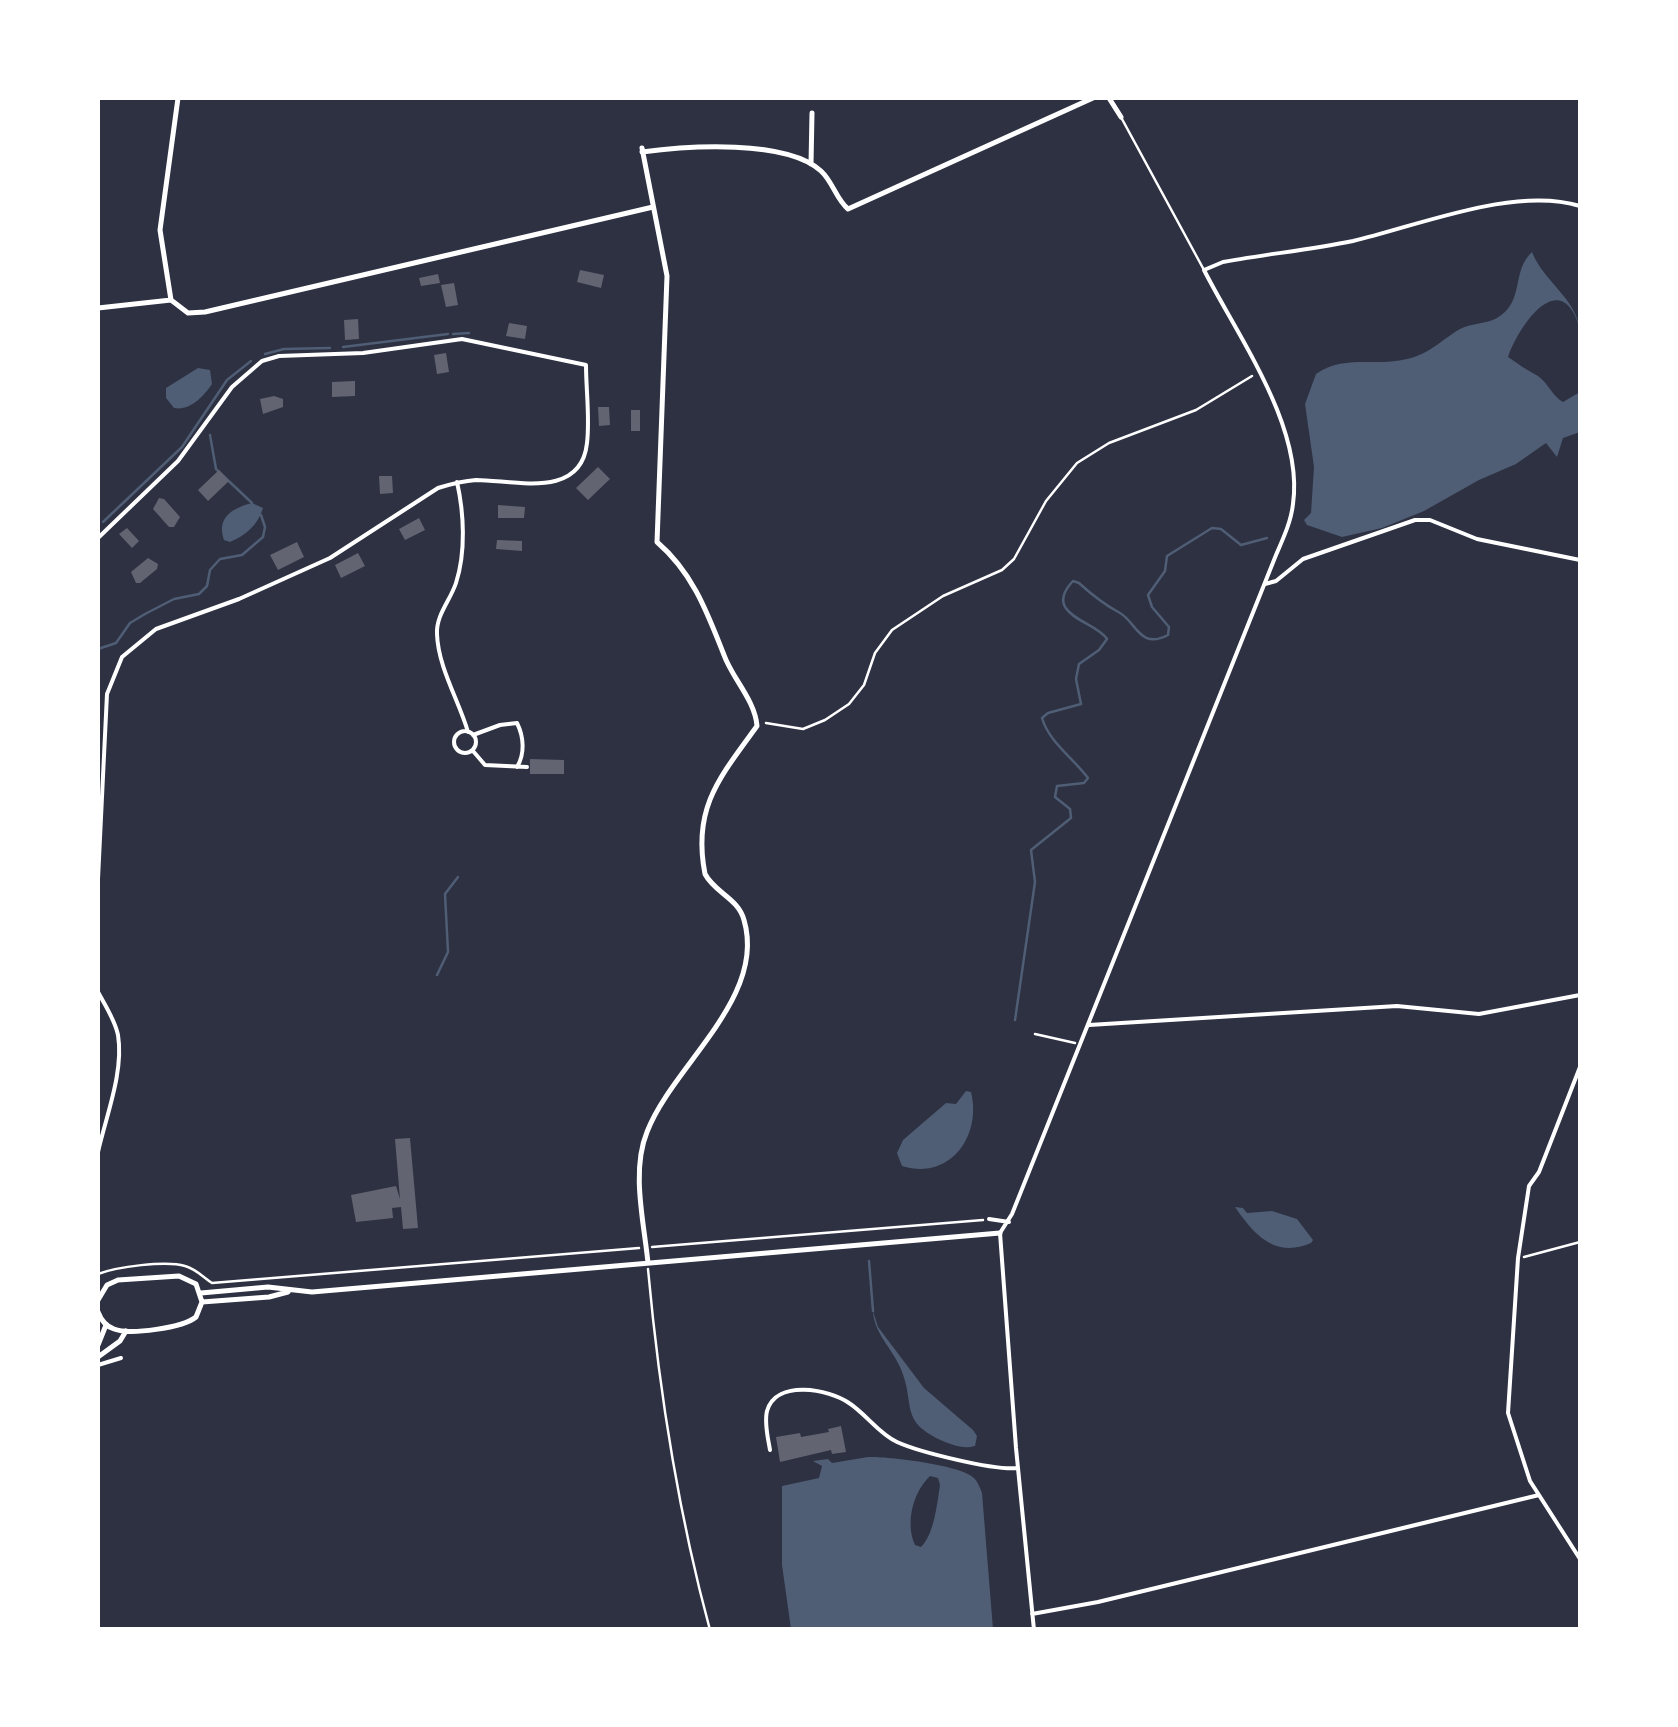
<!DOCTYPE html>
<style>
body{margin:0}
#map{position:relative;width:1678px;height:1727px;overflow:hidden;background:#2d3142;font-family:Montserrat,sans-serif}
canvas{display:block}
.frame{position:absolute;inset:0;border:100px solid #fff;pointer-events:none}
</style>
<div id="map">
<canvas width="1678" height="1727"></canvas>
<div class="frame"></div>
</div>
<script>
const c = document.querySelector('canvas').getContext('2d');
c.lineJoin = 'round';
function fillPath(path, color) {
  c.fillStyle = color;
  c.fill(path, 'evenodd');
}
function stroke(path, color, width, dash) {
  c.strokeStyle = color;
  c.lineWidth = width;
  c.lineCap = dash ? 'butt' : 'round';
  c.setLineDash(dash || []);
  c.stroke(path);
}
fillPath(new Path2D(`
 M1532 252C1544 282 1574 296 1580 329 1561 264 1519 325 1508 357 1518 364 1527 370 1538 376 1549 384 1552 396 1563 402L1580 392V432L1563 438 1557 457 1546 443 1516 464 1479 480 1424 511 1382 528 1342 537 1307 525 1304 520 1311 513 1314 467 1305 404 1316 374C1344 354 1376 367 1407 359 1430 354 1441 340 1460 329 1472 323 1486 324 1497 318 1525 302 1511 271 1532 252Z
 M198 368 210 370 212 384C203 397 190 411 174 408L166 398V388Z
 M252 503 263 508C258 525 246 535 230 542L224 540C216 517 233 508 252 503Z
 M966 1091 971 1092C982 1136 950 1181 902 1166L897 1153 903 1140 946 1103 956 1104Z
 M1235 1207 1243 1208 1247 1213 1272 1211 1297 1219 1313 1240 1311 1243C1274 1259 1253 1233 1235 1207Z
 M873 1311 878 1327 924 1388 973 1430 977 1436 975 1446C964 1449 956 1446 945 1442 897 1421 917 1406 900 1367 891 1347 874 1333 873 1311Z
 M868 1457C887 1456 962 1465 974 1478 978 1482 980 1488 982 1493L993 1629H791L782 1565V1486L819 1478 822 1466 813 1461 828 1459 832 1463ZM930 1476 938 1478 940 1485C937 1505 934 1534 921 1547L915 1545C905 1523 913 1492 930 1476Z`), '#4f5d75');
stroke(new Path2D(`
 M453 334 469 333
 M343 347 448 334
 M265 354 284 349 330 348
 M210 435 216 469 252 503
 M103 522 182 447 227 380 251 361
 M98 649 116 643 130 623 145 614 174 599 199 594 207 586 210 570 220 559 242 555 263 537 265 527 261 515
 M437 975 448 952 445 894 458 877
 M1015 1020 1035 882 1031 850 1071 818 1070 809 1055 797 1057 786 1084 783 1088 778C1073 758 1049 742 1042 718L1048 713 1081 704 1076 679 1079 664 1099 650 1107 639C1096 621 1041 615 1073 581L1079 583C1092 595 1105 605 1120 613 1136 622 1140 650 1168 635L1169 627 1152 607 1148 595 1165 571 1167 556 1212 528 1221 529 1241 545 1267 538
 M869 1261 873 1311`), '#4f5d75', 2.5);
fillPath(new Path2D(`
 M580 270 604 275 601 288 577 282Z
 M438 274 440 283 421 286 419 278Z
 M454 283 458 305 446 307 441 285Z
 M358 319 359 339 345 340 344 320Z
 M509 323 527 326 525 339 506 336Z
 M446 353 449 372 437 374 434 355Z
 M355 381V396L332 397V382Z
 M274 396 283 399V407L263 414 260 399Z
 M598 407H609L610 425 599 426Z
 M631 410H640V431H631Z
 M598 467 610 479 588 500 576 488Z
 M219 470 229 481 208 501 198 490Z
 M379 476H392L393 493 380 494Z
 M159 498 164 499 180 517 174 527H169L153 509Z
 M498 505 525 507 524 518H498Z
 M419 518 425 530 405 540 399 529Z
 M127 528 139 541 132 548 119 534Z
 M497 540 522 541V551L496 549Z
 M297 542 304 557 278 570 270 555Z
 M358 553 365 566 341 578 335 565Z
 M148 558 158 564 157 569 140 583H136L131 572Z
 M530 759 564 760V774H530Z
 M410 1138 418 1228 403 1229 401 1207 392 1208 393 1218 356 1222 351 1195 396 1186 400 1199 395 1139Z
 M841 1426 846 1452 832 1454 831 1450 780 1462 776 1437 800 1433 801 1437 829 1432 828 1429Z`), '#626471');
stroke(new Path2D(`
 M766 723 803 729 825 720 849 704 864 685 875 653 892 630 943 596 1002 570 1014 559 1046 501 1077 463 1109 443 1196 410 1252 376
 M1035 1034 1075 1043
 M652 1247 983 1220
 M1524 1257 1580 1242
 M648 1269C659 1390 678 1512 710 1630
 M98 1274C116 1267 166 1260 185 1266 196 1269 203 1277 212 1283L639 1248`), '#fff', 2.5);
stroke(new Path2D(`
 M1122 119 1204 270`), '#fff', 2.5);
stroke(new Path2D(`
 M457 482C464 513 466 552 456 583 450 601 436 615 437 634 438 667 459 701 468 732
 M98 538 178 461 232 387 262 361 279 356 363 353 462 339 586 365C586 390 590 418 587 443 581 500 514 480 476 480 462 481 451 484 438 488L330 558 239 599 156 629 122 657 107 694 98 879
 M1265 584 1276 581 1303 559 1415 520H1430L1477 539 1580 560
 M454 742a11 11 0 1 1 22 0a11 11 0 1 1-22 0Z
 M473 735 500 725 517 723C524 737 525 754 517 767
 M473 751 485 765 527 767
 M98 992C105 1005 115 1020 118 1035 124 1072 106 1116 98 1152
 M1089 1025 1397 1006 1479 1014 1580 995
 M1580 1067 1539 1172 1529 1186 1518 1258 1508 1413 1530 1481 1580 1559
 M989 1219 1009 1222
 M98 1365 121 1358
 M770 1450C768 1438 764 1423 767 1411 776 1379 829 1389 849 1403 866 1414 879 1434 897 1442 919 1452 995 1471 1018 1468
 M1032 1614 1098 1602 1539 1495
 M1034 1630 1016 1448 1000 1233 1012 1214 1276 555C1283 539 1291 522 1293 504 1304 427 1238 337 1204 270L1223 262C1266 254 1310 250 1353 241 1421 225 1514 186 1580 206`), '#fff', 4);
stroke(new Path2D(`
 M1109 98 1121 117
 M642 148 667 276 657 542C693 573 707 612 724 655 732 678 755 700 757 726 720 777 692 808 705 874 715 893 738 898 744 920 767 998 672 1066 647 1132 631 1171 644 1222 648 1263
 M642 152C687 146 786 139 821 171 833 182 836 199 848 209L1093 98
 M811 164 812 113
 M171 300 188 313 205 312 653 207
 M171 300 160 230 178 98
 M98 308 171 300
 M201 1293 268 1287 312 1292 1000 1233
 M98 1300 107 1285 118 1280 179 1276 196 1284 202 1302 196 1317C183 1328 130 1335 114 1329 105 1326 101 1320 98 1312
 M202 1302 269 1297 288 1292
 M98 1345 106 1325
 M98 1357 120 1341 126 1331`), '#fff', 5);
</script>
